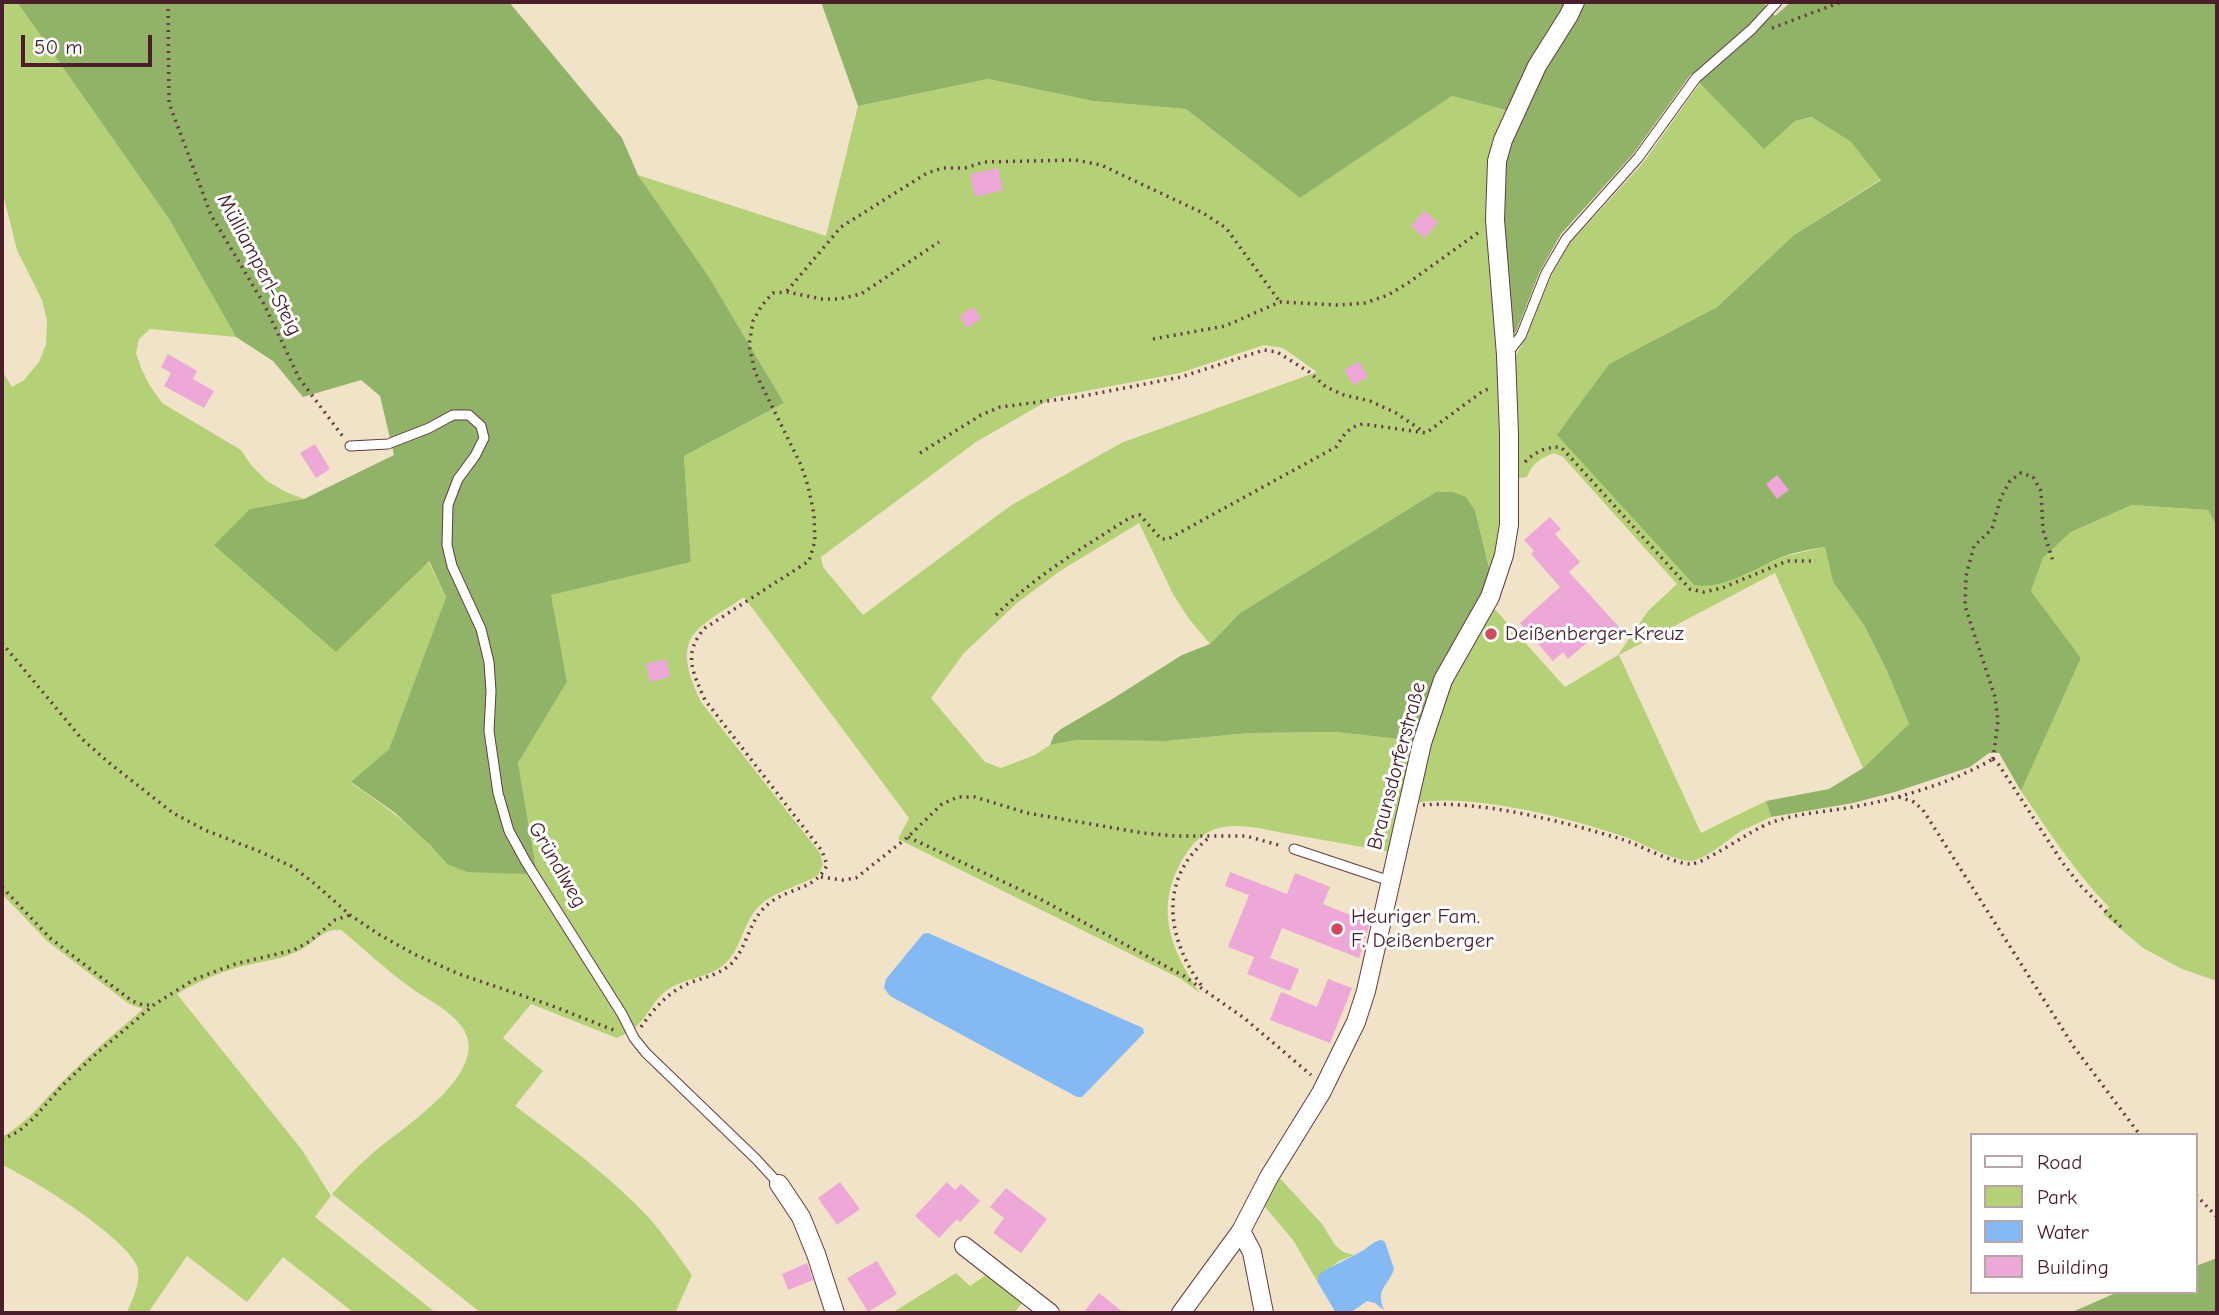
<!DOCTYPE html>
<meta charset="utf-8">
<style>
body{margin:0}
#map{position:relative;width:2219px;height:1315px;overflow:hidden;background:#f1e3c7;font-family:"Comic Neue",sans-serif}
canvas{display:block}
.frame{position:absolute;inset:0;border:4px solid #4a1f2b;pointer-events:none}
.legend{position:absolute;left:1970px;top:1133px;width:228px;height:161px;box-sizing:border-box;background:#fff;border:2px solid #b7a5aa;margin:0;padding:9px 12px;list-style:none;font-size:21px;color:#4a1f2b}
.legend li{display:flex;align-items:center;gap:14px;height:35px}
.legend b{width:35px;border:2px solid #b7a5aa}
.scale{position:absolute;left:21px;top:35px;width:131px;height:32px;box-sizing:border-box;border:4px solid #4a1f2b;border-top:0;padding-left:9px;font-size:21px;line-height:24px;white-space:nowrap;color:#4a1f2b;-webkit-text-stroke:5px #fff;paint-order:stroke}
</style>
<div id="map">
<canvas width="2219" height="1315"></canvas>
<div class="frame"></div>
<ul class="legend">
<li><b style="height:9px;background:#fff"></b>Road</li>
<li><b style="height:19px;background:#b5d177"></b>Park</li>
<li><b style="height:19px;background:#85b9f3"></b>Water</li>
<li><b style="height:19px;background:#eda8d7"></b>Building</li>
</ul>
<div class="scale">50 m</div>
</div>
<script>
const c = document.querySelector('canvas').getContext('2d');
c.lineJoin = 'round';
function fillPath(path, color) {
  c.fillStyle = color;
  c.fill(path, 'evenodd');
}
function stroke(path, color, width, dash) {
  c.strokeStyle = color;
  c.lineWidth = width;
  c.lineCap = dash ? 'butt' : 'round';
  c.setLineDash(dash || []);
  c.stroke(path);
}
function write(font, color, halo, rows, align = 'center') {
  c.font = font + ' "Comic Neue",sans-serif';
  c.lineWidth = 6;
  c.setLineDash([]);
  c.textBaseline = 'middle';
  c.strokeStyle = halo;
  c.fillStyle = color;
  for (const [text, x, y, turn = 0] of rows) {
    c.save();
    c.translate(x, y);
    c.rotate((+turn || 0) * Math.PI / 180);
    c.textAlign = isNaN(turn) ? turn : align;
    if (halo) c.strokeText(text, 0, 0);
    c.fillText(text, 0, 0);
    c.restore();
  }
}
fillPath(new Path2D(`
 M2 2H17L169 219 236 337 150 329 139 339 136 353 141 368 150 386 162 403 241 450 251 465 267 481 286 492 304 499 250 509 428 561 446 597 389 749 351 783C387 807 419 831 447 864L536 866 518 763 567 682 550 595 691 562 684 456 784 403 709 277 638 175 826 236 858 106 988 79 1093 101 1186 109 1300 198 1452 96 1509 111 1500 356 1503 525 1491 576 1475 510 1466 497 1436 492 1240 613 1210 644 1189 619 1173 594 1139 523 1060 571 1017 603 964 653 931 698 985 762 1001 768 1035 755 1050 745 1077 740 1166 741 1249 733 1336 732 1416 741 1390 852C1359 846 1327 841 1295 835 1270 831 1239 821 1215 829 1193 837 1179 862 1172 883 1159 923 1177 959 1200 993L1181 979 898 839 909 818 744 597C691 632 671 637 701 702L820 853 823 865 818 875C797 888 770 891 754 912 741 930 740 953 721 967 705 978 683 979 667 990 653 1000 648 1016 636 1027 631 1032 623 1035 617 1038L531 1004 503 1038 543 1071 515 1106C562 1141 609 1175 649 1218 665 1236 678 1256 692 1275L676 1311 674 1313H481L332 1194C345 1179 359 1165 374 1152 402 1128 494 1071 462 1027 448 1008 425 999 407 985 384 968 363 948 341 930 322 927 312 947 294 953 276 961 255 962 236 968 216 974 195 983 177 994L302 1150 331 1196 315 1217 436 1313H354L283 1257 247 1302 187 1256 150 1310 153 1313H127C132 1300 142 1281 137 1266 125 1237 32 1178 2 1165V1137C27 1123 42 1102 62 1082 87 1056 115 1033 143 1009L129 1004 47 941 2 894V371L12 387 24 380 39 362 46 344 47 321 42 300 17 250 2 190ZM1264 345 1283 348 1317 372 1121 443 1010 506 863 615 823 567 821 557 976 442 1054 397 1180 373Z
 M1700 83 1764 148 1795 121 1813 117 1851 142 1881 179 1794 235 1717 307 1609 364 1558 435 1694 585 1719 583 1786 556 1825 547 1833 582 1864 625 1887 671 1909 724 1863 768 1775 573 1619 655 1701 833 1766 801 1771 817C1761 822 1751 826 1741 831 1729 839 1704 860 1691 861 1674 861 1642 843 1625 837 1571 818 1469 792 1414 803L1448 682 1492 606 1565 687 1618 655 1648 611 1677 584 1563 457 1554 453C1541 458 1532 463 1527 477L1515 479 1513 360 1526 338 1551 276 1570 243 1643 163Z
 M2132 505 2208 510 2217 527V981L2182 969 2143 948 2103 914 2109 907C2075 872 2049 832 2021 791L2081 658 2031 591 2043 558 2071 532Z
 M1277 1175 1322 1224 1335 1245 1343 1252 1354 1255 1339 1261 1318 1277 1317 1281 1293 1240 1261 1202Z
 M956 1273 970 1286 986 1275 1023 1302 1014 1313H892Z`), '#b5d177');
fillPath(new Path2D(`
 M17 2H509L622 138 638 175 709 277 784 403 684 456 691 562 551 595 567 682 518 763 536 867 526 874 467 872 447 864 430 845 394 812 351 782 389 749 446 597 429 561 336 652 214 545 250 509 304 499 394 455 380 396 361 380 303 397 273 361 236 337 169 219Z
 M821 2H1763L1775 16 1791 2H2217V527L2208 510 2132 505 2071 532 2043 558 2031 591 2081 658 2021 791 1999 753H1989L1970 767 1895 792 1853 803 1771 817 1766 801 1829 789 1863 768 1909 724 1887 671 1864 625 1833 582 1825 547C1811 549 1795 552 1782 557 1755 568 1723 590 1694 585L1557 435 1609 364 1717 307 1794 235 1881 180 1851 142 1812 117 1795 121 1764 149 1691 74 1633 154 1561 234 1540 271 1516 332 1513 334 1509 331 1502 184 1509 111 1452 96 1300 198 1186 109 1093 101 988 79 858 106Z
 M1436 492H1453L1466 497 1475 510 1491 576 1416 741 1336 732 1249 733 1166 741 1077 740 1050 745 1054 735 1061 729 1109 701 1182 655 1210 644 1240 613Z
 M2217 1258V1313H2070L2118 1292H2196V1266Z`), '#90b368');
fillPath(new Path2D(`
 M928 933 1143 1028 1144 1033 1082 1097H1077L890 996 884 988 886 979 923 934Z
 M1382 1240 1385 1242 1394 1269C1388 1287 1375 1288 1384 1310L1375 1303 1367 1301 1350 1313H1336L1317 1281 1319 1274C1333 1265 1348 1259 1362 1251 1369 1247 1373 1241 1382 1240Z`), '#85b9f3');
fillPath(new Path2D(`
 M998 168 1003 190 975 197 970 174Z
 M1424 211 1438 222 1425 238 1411 226Z
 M974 307 981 319 967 328 959 316Z
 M168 354 197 371 193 379 214 391 204 408 164 386 171 373 161 367Z
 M1359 361 1368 377 1353 385 1344 370Z
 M315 444 330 469 316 478 300 453Z
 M1777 475 1789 490 1777 499 1766 484Z
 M1550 517 1561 529 1555 534 1580 562 1569 572 1619 627 1604 641 1597 634 1568 659 1563 652 1553 661 1520 623 1560 587 1531 554 1534 551 1524 540Z
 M666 659 670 677 650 682 646 664Z
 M1230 872 1287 894 1295 873 1330 887 1323 904 1370 923 1359 958 1282 928 1270 958 1299 969 1290 991 1247 974 1254 957 1228 947 1249 895 1225 886Z
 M1328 979 1352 988 1330 1043 1270 1020 1281 992 1317 1007Z
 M840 1182 860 1209 837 1225 818 1198Z
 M947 1182 955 1190 961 1184 980 1201 960 1222 957 1219 939 1238 915 1216Z
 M1006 1188 1047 1219 1021 1253 993 1233 1004 1218 990 1207Z
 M877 1261 897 1294 868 1312 847 1278Z
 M807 1263 813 1280 788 1290 782 1274Z
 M1099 1293 1124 1313H1083Z`), '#eda8d7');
const lane = new Path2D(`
 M1507 354 1521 336 1546 273 1566 239 1638 158 1696 78 1752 29 1777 2
 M350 446 388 444 429 428 453 415H469L481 426 484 438 475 456 458 479 448 505 447 545 452 566 481 629 489 662 491 691 489 731 498 793 509 831 526 862 622 1014 634 1038 646 1053 756 1159 779 1184
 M1294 849 1390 881`);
const street = new Path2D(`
 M779 1184 801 1217 816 1254 835 1313
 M1241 1231 1252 1252 1264 1313
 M964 1246 1050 1313
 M1181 1313 1241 1231 1269 1177 1321 1093 1356 1022 1366 991 1422 743 1443 680 1490 597 1504 555 1509 525V434L1506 355 1495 220 1497 161 1503 140 1537 66 1569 15 1575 2`);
stroke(lane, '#633c42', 11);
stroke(street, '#633c42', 20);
stroke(new Path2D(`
 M168 2 169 103 211 215 264 304 299 378 344 438
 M1772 28 1841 2
 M787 291 841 227 927 173 943 168H965L984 162 1075 160 1101 165 1203 213 1226 228 1280 302
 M1153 339 1225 326 1280 302 1338 305 1365 303 1388 295 1408 283 1479 232
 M920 453 981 415 1000 407 1078 397 1181 377 1264 350 1277 352 1309 372 1326 387 1344 395 1370 401 1396 413 1424 432
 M1525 462C1536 451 1546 447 1561 447L1690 589 1704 592 1722 588 1787 561H1816
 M996 615C1036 575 1084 547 1131 517L1140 515 1161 539H1168L1336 447C1344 435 1348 427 1363 424L1426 433 1483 391 1491 388
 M2 643 81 738 108 762 173 813 205 830 261 852 293 867 315 884 350 915 380 935 414 954 459 974 550 1005 616 1031
 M1993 759 1998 721 1995 697 1965 606 1966 576 1974 546 1992 529 2001 497 2010 481 2021 473 2033 477 2041 491 2043 530 2053 561
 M1993 759 1999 765 2062 862 2080 885 2122 928
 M1899 797 1914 802 1923 810 2074 1047 2140 1135
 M1423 805C1481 800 1565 822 1621 839 1640 845 1673 864 1691 864 1704 864 1751 830 1770 823 1796 813 1826 812 1853 807 1901 798 1951 783 1993 759
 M908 837 1040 899 1184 976 1244 1018 1311 1075
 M821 877 843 880 856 878 908 837 942 804 958 797H975L1027 813 1143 833 1176 836H1246L1282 846
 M2 887 50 938 132 1001 143 1005H153
 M1201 985C1166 937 1158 877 1210 837
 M641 1027C655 1007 669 991 692 982 706 977 720 974 731 964 749 946 748 918 771 902 791 887 815 890 827 865L822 851 705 700C693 673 682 653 705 628L809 561 815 541 814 514 808 486 801 465 755 372 749 345 753 321 762 305 773 293 787 292 822 299H839L861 294 939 242
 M2 1140 19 1131 34 1118 63 1085 97 1053 155 1004 195 979 235 964 294 950 310 941 335 920 350 915
 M2196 1195 2217 1217`), '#633c42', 3.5, [2, 5]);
stroke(lane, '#fff', 9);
stroke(street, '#fff', 18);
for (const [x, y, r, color] of [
 [1491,634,7,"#d1495b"],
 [1337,929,7,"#d1495b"]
]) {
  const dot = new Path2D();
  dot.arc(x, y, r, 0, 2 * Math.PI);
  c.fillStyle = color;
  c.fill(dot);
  stroke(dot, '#fff', 2.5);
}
write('21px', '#4a1f2b', '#fff', [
 ["Mülliamperl-Steig",259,265,62],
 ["Braunsdorferstraße",1397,766,-75],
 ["Gründlweg",557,865,60]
]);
write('21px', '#4a1f2b', '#fff', [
 ["Deißenberger-Kreuz",1505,634],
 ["Heuriger Fam.",1351,917],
 ["F. Deißenberger",1351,941]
], 'left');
</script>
